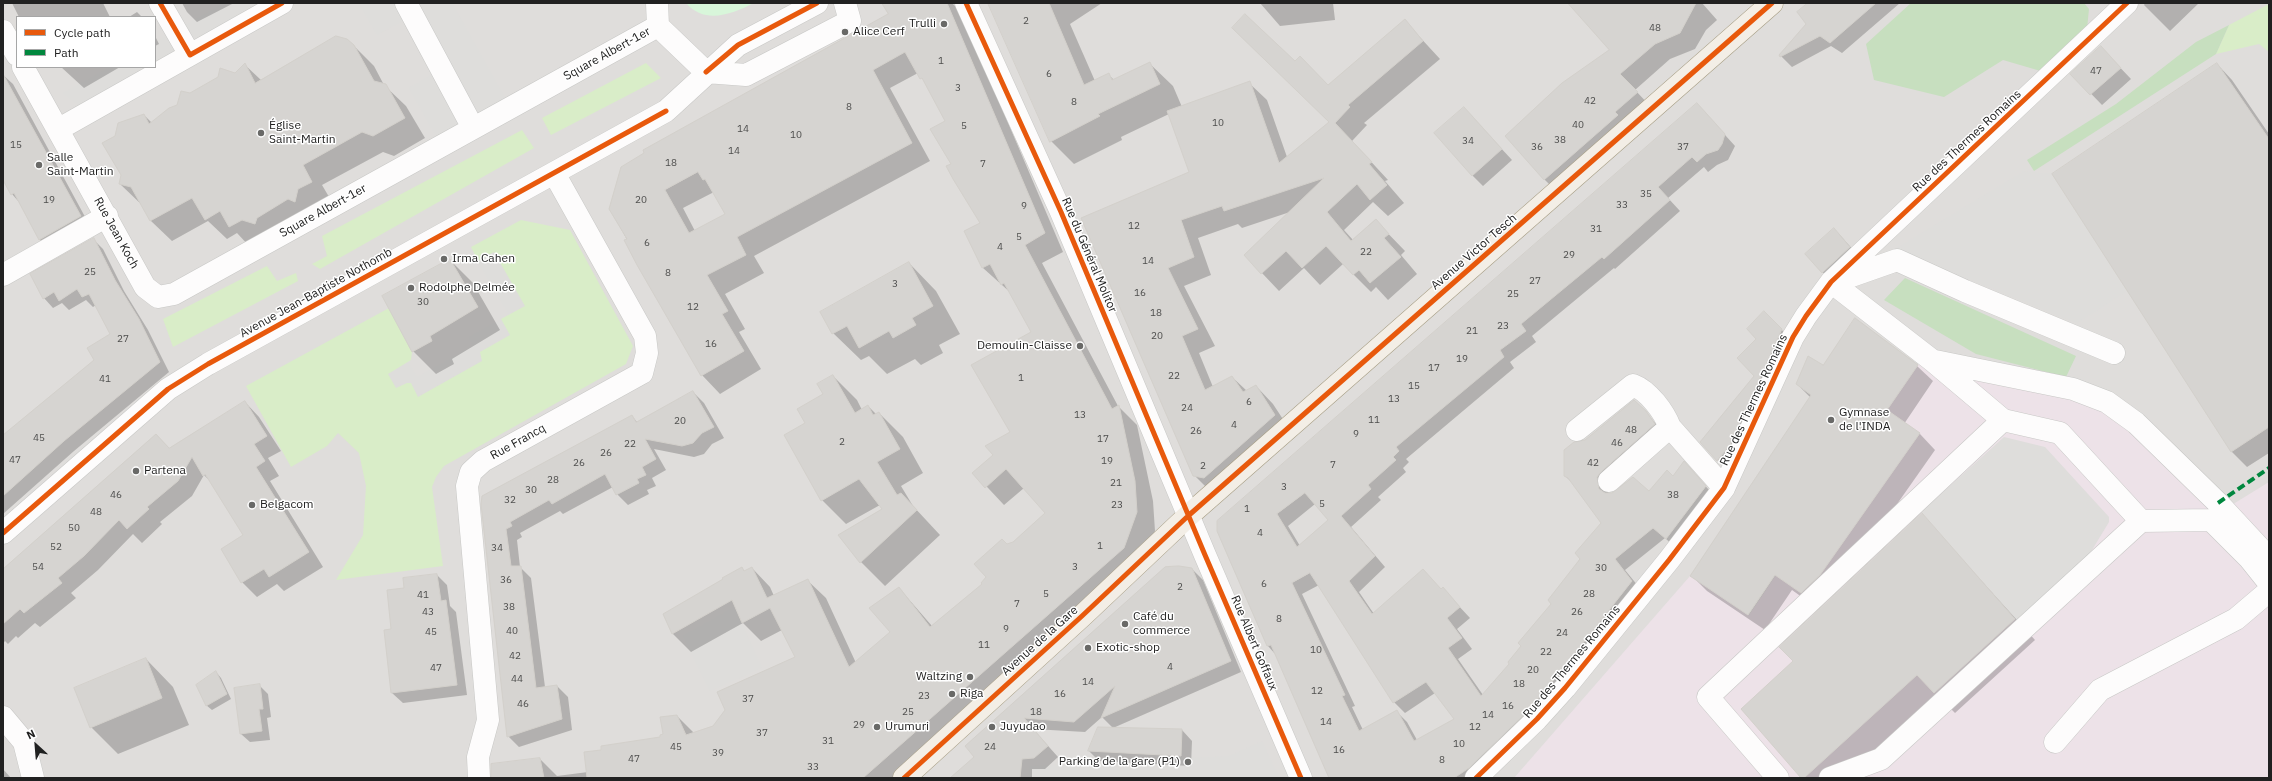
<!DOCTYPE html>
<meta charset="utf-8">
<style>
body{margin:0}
#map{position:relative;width:2272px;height:781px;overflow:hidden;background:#f0eeea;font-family:"IBM Plex Sans",sans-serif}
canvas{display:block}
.frame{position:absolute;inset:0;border:4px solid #212121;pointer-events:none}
.legend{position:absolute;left:16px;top:16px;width:140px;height:52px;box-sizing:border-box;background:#fff;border:1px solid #a6a6a6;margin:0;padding:5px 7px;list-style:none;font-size:12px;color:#212121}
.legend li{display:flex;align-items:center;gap:8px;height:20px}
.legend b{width:20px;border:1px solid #a6a6a6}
.north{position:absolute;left:16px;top:725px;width:40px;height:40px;-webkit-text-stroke:3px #fff;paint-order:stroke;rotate:334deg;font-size:11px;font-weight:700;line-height:16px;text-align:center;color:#212121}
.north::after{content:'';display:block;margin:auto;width:14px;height:18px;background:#212121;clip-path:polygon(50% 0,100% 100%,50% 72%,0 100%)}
</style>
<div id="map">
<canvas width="2272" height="781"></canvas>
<div class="frame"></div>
<ul class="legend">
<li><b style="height:5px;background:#e8590c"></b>Cycle path</li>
<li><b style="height:5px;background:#00873e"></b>Path</li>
</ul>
<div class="north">N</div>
</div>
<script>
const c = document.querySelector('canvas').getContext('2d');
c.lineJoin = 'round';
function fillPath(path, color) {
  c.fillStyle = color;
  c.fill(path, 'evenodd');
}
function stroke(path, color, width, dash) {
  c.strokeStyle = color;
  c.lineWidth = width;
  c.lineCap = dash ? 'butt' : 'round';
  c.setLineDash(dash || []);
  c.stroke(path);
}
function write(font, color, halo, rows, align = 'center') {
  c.font = font + ' "IBM Plex Sans",sans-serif';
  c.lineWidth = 3;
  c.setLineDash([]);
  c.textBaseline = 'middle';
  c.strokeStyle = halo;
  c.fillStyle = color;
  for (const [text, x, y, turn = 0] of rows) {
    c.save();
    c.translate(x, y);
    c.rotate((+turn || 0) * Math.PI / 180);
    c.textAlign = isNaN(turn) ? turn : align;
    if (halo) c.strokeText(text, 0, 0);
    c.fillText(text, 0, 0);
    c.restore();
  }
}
fillPath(new Path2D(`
 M3 3H2269V778H3ZM17 17H155V67H17Z`), '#dfdddb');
fillPath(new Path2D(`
 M1918 364 2072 397 2111 414 2217 514 2269 482V778H1514L1690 576 1749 615Z`), '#ede2e8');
fillPath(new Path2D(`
 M224 3H268L155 66V42Z
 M359 3H452L506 100 437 138 409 88 441 69 413 16 377 35Z
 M110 67H154L81 107 63 93Z
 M2024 171 2052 174 2127 291 2077 323 1895 249Z
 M494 251 525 306 509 315 478 261Z
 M501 319 510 335 480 352 482 361 418 397 413 386 407 383 396 388 388 374 408 362 417 377 473 346 469 337Z
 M2004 437 2045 447 2109 517V522L2089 555 2018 622 1921 512Z
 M734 607 762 668 710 691 683 636Z
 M1262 741 1279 778H1029V766L1229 756Z`), '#dedddb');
fillPath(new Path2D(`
 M2269 4V52L2259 44 2216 54 2229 25Z
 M646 63 661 78 551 135 542 118Z
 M522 130 534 148 320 269 312 264 327 256 322 236Z
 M521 220 570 230 633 346 626 364 444 466 436 477 432 487 443 566 336 580 363 535 366 486 359 453 338 433 327 446 291 467 246 386 389 308 412 352 411 360 388 374 396 388 407 383H411L418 397 482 361 480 352 510 335 501 319 525 306 494 252 478 261 471 247Z
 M267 266 277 281 296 273 298 281 173 347 163 319Z`), '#d9edc8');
fillPath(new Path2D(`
 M1911 3H2084L2089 9 2087 29 2044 72 2003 60 1944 97 1874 80 1866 44Z
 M2229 25 2216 54 2034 171 2027 160 2116 104 2196 42Z
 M1905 278 2076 356 2066 377 1976 354 1884 300Z`), '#c7dfbf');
fillPath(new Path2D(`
 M686 3H754C732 14 705 25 686 3Z`), '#d8f6da');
fillPath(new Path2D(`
 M12 3H103L110 17H19Z
 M182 3H234L197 22 187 12Z
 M883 3H952L961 12 1063 252 1042 263 1118 406 1137 425 1153 501 1155 531 1142 567 902 778H511L540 759 557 776 588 772 661 738 677 716 695 734 714 727 796 657 782 630 761 641 743 623 691 652 673 634 664 615 742 568 745 572 752 568 770 587 774 596 807 580 826 598 856 663 892 632 899 588 932 626 983 584 1007 545 1013 543 1047 513 1024 488 1004 505 974 473 994 455 1011 433 1033 332 1012 294 983 268 965 231 981 223 952 164 946 121 926 83 918 73 890 88 930 161 754 256 764 273 725 294 745 329 739 332 761 369 720 394 702 375 610 209 890 14ZM714 192 726 215 695 231 683 208Z
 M990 3H1102L1070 24 1095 81 1108 74 1114 80 1149 63 1173 86 1182 107 1249 83 1267 100 1287 157 1330 122 1295 63 1328 86 1405 21 1440 59 1364 123 1367 125 1352 141 1388 180 1385 181 1404 203 1388 216 1373 202 1344 230 1353 240 1375 220 1405 251 1401 255 1417 274 1388 300 1376 287 1371 292 1343 264 1320 285 1304 268 1279 291 1245 255 1290 212 1242 228 1238 224 1198 238 1211 275 1184 286 1215 346 1199 353 1213 387 1232 377 1247 391 1256 386 1273 404 1292 433 1212 493 1194 475 1083 218 1191 172 1169 114 1121 137 1122 140 1074 164 1051 141Z
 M1260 3H1333L1335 20 1280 26Z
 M1569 3H1702L1717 20 1706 30 1695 49 1670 59 1635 90 1652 108 1560 195 1544 179 1610 50Z
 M1809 3H1900L1842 53 1831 46 1792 67 1780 55 1807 24Z
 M2145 3H2199L2170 31 2144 5Z
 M137 12 142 17H129Z
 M155 36 159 44 155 46Z
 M353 45 374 66 384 85 406 106 425 138 394 156 383 152 322 185 332 202 250 247 237 233 227 239 208 221 172 241 151 221 142 205 120 184 123 175 116 137 144 115 152 123 178 106 190 94 235 74 245 65 261 80Z
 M2111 58 2131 79 2102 105 2072 74Z
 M2217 64 2232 80 2269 134V453L2247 467 2231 451Z
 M61 67H120L84 88Z
 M3 75 13 84 90 226 49 249 40 240 19 202 12 194 3 178Z
 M1707 115 1735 146 1728 160 1717 165 1708 172 1704 167 1668 198 1680 211 1615 269 1614 268 1532 336 1536 342 1510 362 1514 368 1406 459 1409 462 1403 468 1406 472 1378 497 1381 500 1351 527 1385 567 1359 592 1374 614 1443 589 1470 618 1457 629 1472 649 1458 659 1483 695 1511 664 1552 604 1602 523 1575 485 1565 476 1585 441 1645 411 1665 435 1607 489 1609 494 1650 493 1673 477 1694 473 1716 498 1677 549 1665 538 1625 570 1643 592 1480 778H1331L1276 655 1268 646 1218 531ZM1315 504 1330 520 1300 546 1288 526ZM1319 585 1394 702 1405 713 1435 693 1455 719 1417 740 1407 722 1396 711 1363 730 1352 707 1355 706 1302 594Z
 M1474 119 1512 160 1483 186 1472 175Z
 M1839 234 1855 252 1828 278 1806 254Z
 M93 239 103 249 124 291 148 330 169 372 74 451 3 514V437L95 360 111 334 96 305 93 307 86 300 69 310 62 303 53 308 44 298Z
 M450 260 473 283 500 330 452 359 454 364 436 374 413 351Z
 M909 263 936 291 960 334 939 345 943 353 921 365 915 359 887 374 869 356 861 360 833 333Z
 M1764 313 1787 335 1723 465 1701 442 1755 376Z
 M1917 366 1933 381 1904 424 1920 434 1935 450 1836 591 1817 608 1792 590 1765 630 1707 591 1691 575 1811 398 1797 384Z
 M833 376 857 400 862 410 868 406 876 414 879 413 903 437 923 473 901 486 913 506 940 535 885 586 861 562 840 535 883 509 880 505 846 524 822 500 806 424Z
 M693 392 704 403 724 438 712 444 704 454 694 457 654 449 666 470 652 478 656 486 647 490 649 494 628 505 617 494 613 487 563 514 560 511 520 533 522 537 517 540 520 567 531 578 545 687 557 686 568 697 572 730 519 747 508 736 482 504 632 416 637 422Z
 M245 402 259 417 281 451 268 458 279 476 270 481 323 567 284 591 277 584 257 597 242 582 244 535 211 482 204 475 192 496 160 522 162 524 142 543 133 534 98 570 71 593 76 598 40 627 35 623 18 638 16 636 8 644 5 641 3 644V571L156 435 170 449Z
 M1922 515 2035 640 1955 713 1937 695 1847 778H1803L1794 661Z
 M1192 569 1203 580 1241 672 1113 728 1182 730 1192 741 1191 766 1099 761 1089 751 1113 728 1102 717 1085 732 1033 729 1058 757 1045 769H1032V778H967L966 766Z
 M437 575 447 585 450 606 456 612 467 695 403 703 392 693V630L405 589Z
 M146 659 173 687 189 725 118 754 91 727Z
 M216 672 221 678 231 699 212 710 206 705Z
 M259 685 268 694 271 717 267 718 270 740 250 742 241 734Z
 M3 769 11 778H3Z`), '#0003');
const building = new Path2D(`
 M882 3H947L1045 233 1025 245 1112 409 1119 405 1135 481 1137 512 1124 548 863 778H587L584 752 601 750V746L660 737V735L663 734 660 717 677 715 686 735 713 726 725 710 717 692 795 657 770 608 742 623 732 600 672 634 663 614 723 579 722 578 742 567 744 571 752 567 767 598 808 579 849 667 890 632 869 608 899 587 930 627 982 584 981 583 986 577 974 564 1002 539 1007 544 1013 542 1045 513 1006 469 985 488 972 473 993 455 985 446 1010 432 971 365 1031 332 1004 283 1001 285 990 264 982 268 964 231 980 223 953 179 946 166 951 164 930 129 945 121 922 78 920 79 905 52 873 70 912 143 737 237 746 255 707 275 728 311 722 314 744 351 701 376 637 265 624 240 627 239 609 209 621 167 644 153 643 150 888 14ZM698 172 703 180 705 179 725 214 689 233 665 190Z
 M988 3H1049L1084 85 1109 73 1112 80 1150 62 1160 84 1098 114 1100 116 1050 142Z
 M1568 3H1696L1680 33 1655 44 1620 74 1638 92 1615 112 1618 115 1544 180 1505 136 1562 83 1609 50Z
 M1808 3H1876L1830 43 1820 36 1780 57 1779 55 1806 24 1797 12Z
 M1245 14 1295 61 1300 56 1328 85 1405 19 1423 41 1348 105 1350 107 1335 123 1372 162 1369 164 1387 185 1370 200 1357 184 1327 212 1351 241 1376 219 1389 234 1384 238 1401 257 1370 283 1359 270 1353 275 1326 246 1302 268 1286 251 1261 274 1244 255 1324 178 1224 211 1222 206 1181 220 1194 257 1168 268 1198 329 1182 336 1205 390 1232 376 1243 392 1256 385 1275 415 1204 478 1193 476 1081 218 1189 172 1167 111 1250 81 1279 163 1329 122 1232 28Z
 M336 36 347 39 354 45 374 81 386 84 405 118 373 136 362 132 303 165 312 182 298 189 295 202 288 199 257 218 255 224 242 220 229 227 220 211 205 220 192 198 150 221 131 187 119 184 121 175 102 143 115 136 118 123 144 114 149 124 169 108 177 105 181 91 190 93 218 77 220 68 235 73 245 63 255 83Z
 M2101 46 2121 68 2090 95 2070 74Z
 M2217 63 2269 139V427L2231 452 2052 174Z
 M3 74 81 216 39 240 14 193 11 195 3 180Z
 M1697 103 1725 134 1722 144 1718 150 1706 154 1697 162 1692 157 1658 187 1670 200 1604 259 1602 257 1521 324 1526 331 1500 350 1504 357 1396 447 1399 451 1393 457 1396 460 1368 485 1371 489 1341 516 1375 556 1349 581 1372 614 1423 569 1441 589 1443 587 1460 607 1447 618 1462 638 1448 648 1481 696 1509 664 1508 662 1521 646 1518 643 1551 604 1548 600 1580 559 1575 553 1601 523 1568 478 1564 476V450L1574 442 1585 440 1634 400 1646 411 1655 424 1601 472 1597 477 1599 489 1605 493H1612L1633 477 1649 491 1667 470 1673 476 1684 461 1706 486 1666 539 1653 528 1615 559 1632 581 1562 670 1526 713 1469 768 1454 778H1329L1271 645 1267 646 1217 531V521ZM1305 493 1328 520 1297 547 1277 514ZM1310 573 1393 703 1426 682 1454 719 1414 741 1397 710 1359 731 1342 696 1345 695 1292 583Z
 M1464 107 1502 149 1472 176 1434 133Z
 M1834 228 1850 247 1822 273 1805 254Z
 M94 238 115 280 139 319 160 362 64 441 3 496V435L94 360 87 348 110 334 89 294 82 297 77 289 59 301 54 292 43 299 30 274Z
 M450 259 478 307 430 336 432 341 412 352 382 296Z
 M909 262 933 306 912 318 916 325 893 338 889 331 859 348 847 326 832 334 820 312Z
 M1764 311 1782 329 1730 445 1717 461 1700 442 1754 376 1737 358 1756 339 1747 329Z
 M1855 318 1918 365 1887 410 1920 433 1820 575 1801 593 1775 575 1748 615 1690 576 1811 395 1796 384 1808 356 1823 365Z
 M833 375 855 413 868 405 873 415 879 412 900 449 877 462 897 495 901 493 917 510 860 563 838 535 882 509 859 479 821 501 784 435 805 423 797 409 823 394 817 384Z
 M693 391 714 427 702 433 693 443 682 446 645 439 656 459 642 467 646 475 637 479 639 483 616 495 605 474 552 504 549 500 510 522 512 526 506 529 511 566H521L536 688 557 685 562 719 507 737 481 504 482 496 632 415 636 422Z
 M245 401 267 436 254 444 265 461 256 467 309 552 269 577 264 569 241 583 221 549 243 535 205 474 203 476 192 457 178 481 147 507 149 509 127 529 119 520 84 556 58 578 62 583 24 613 20 609 3 624V569L156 434 169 448Z
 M1922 513 2015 619 1934 693 1917 675 1804 778H1801L1741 709 1793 661 1779 647Z
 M1179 566 1192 568 1231 661 1101 718 1115 686 1074 722 1024 718 1048 746 1034 758 1022 759 1020 778H950L974 757 965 746 1165 567Z
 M437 574 441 601 446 600 457 685 391 693 384 630 391 629 387 590 404 588 403 578Z
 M146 658 162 698 90 728 74 688Z
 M216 671 227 694 206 706 196 685Z
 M260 684 263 709H259L262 731 240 734 234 688Z
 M1098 727 1182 729 1181 756 1088 751Z
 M540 758 544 778H491V764Z`);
fillPath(building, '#d6d4d1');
stroke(building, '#d3d0cb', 1);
const minor = new Path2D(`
 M160 3 190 55
 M406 3 473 128
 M657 3 658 26 706 72
 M966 3 1061 212 1205 555 1301 778
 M3 31 17 55
 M23 67 145 287 158 297 174 294 658 26
 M706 72 746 75 850 21 845 3
 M59 129 282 3
 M3 275 107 216
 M1840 280 1897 260 1965 291 2114 353
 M1935 361 2073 389 2107 402 2136 423 2218 503 2269 558
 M1577 430 1633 385C1649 391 1664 412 1670 427
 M1609 481 1670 427 1724 488
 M2141 521 2211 520 2249 558 2269 583
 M3 533 168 389 208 364 666 111 738 45 817 3
 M3 717 24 742 33 778
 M2055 742 2100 690 2236 619 2269 591
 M479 778 478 757 488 720 467 486 471 472 483 461 642 373 647 353 645 336 554 173
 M1476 778 1537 719 1565 688 1669 560 1724 488 1793 337 1806 316 1831 282 2127 3
 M1778 778 1708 697 2003 420
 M1830 778 1881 759 2141 521 2060 433 2003 420 1933 361 1831 282`);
const major = new Path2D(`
 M904 778 1082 616 1188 516 1772 3`);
stroke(minor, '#c8c8c6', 23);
stroke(major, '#a79e85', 23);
stroke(minor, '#fdfcfc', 22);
stroke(major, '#f3eee6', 22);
stroke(new Path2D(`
 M2218 503 2269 468`), '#00873e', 4, [8, 4]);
stroke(new Path2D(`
 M160 3 190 55 282 3
 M966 3 1061 212 1205 555 1301 778
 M706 72 738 45 817 3
 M3 533 168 389 208 364 666 111
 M904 778 1082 616 1188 516 1772 3
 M1476 778 1537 719 1565 688 1669 560 1724 488 1793 337 1806 316 1831 282 2127 3`), '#e8590c', 5);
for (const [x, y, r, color] of [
 [944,24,4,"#696967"],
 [845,32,4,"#696967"],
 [261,133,4,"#696967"],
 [39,165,4,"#696967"],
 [444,259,4,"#696967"],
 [411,288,4,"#696967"],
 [1080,346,4,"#696967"],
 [1831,420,4,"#696967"],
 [136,471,4,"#696967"],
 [252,505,4,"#696967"],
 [1125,624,4,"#696967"],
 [1088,648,4,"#696967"],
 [970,677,4,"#696967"],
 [952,694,4,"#696967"],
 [877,727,4,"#696967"],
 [992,727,4,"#696967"],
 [1188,762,4,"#696967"]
]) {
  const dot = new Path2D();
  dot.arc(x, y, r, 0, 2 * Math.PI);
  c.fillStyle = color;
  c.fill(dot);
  stroke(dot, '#fff', 1.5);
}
write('10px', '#4e4e4d', null, [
 ["2",1026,21],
 ["48",1655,28],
 ["1",941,61],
 ["47",2096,71],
 ["6",1049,74],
 ["3",958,88],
 ["42",1590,101],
 ["8",1074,102],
 ["8",849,107],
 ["10",1218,123],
 ["40",1578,125],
 ["5",964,126],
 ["14",743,129],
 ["10",796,135],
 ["38",1560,140],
 ["34",1468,141],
 ["15",16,145],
 ["36",1537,147],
 ["37",1683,147],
 ["14",734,151],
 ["18",671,163],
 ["7",983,164],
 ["35",1646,194],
 ["19",49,200],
 ["20",641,200],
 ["33",1622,205],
 ["9",1024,206],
 ["12",1134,226],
 ["31",1596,229],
 ["5",1019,237],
 ["6",647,243],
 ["4",1000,247],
 ["22",1366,252],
 ["29",1569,255],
 ["14",1148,261],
 ["25",90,272],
 ["8",668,273],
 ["27",1535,281],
 ["3",895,284],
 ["16",1140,293],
 ["25",1513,294],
 ["30",423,302],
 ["12",693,307],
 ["18",1156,313],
 ["23",1503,326],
 ["21",1472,331],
 ["20",1157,336],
 ["27",123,339],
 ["16",711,344],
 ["19",1462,359],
 ["17",1434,368],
 ["22",1174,376],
 ["1",1021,378],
 ["41",105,379],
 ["15",1414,386],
 ["13",1394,399],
 ["6",1249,402],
 ["24",1187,408],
 ["13",1080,415],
 ["11",1374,420],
 ["20",680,421],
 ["4",1234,425],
 ["48",1631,430],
 ["26",1196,431],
 ["9",1356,434],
 ["45",39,438],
 ["17",1103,439],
 ["2",842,442],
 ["46",1617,443],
 ["22",630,444],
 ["26",606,453],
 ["47",15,460],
 ["19",1107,461],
 ["26",579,463],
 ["42",1593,463],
 ["7",1333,465],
 ["2",1203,466],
 ["28",553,480],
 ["21",1116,483],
 ["3",1284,487],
 ["30",531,490],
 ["46",116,495],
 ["38",1673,495],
 ["32",510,500],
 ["5",1322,504],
 ["23",1117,505],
 ["1",1247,509],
 ["48",96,512],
 ["50",74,528],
 ["4",1260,533],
 ["1",1100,546],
 ["52",56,547],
 ["34",497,548],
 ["54",38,567],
 ["3",1075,567],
 ["30",1601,568],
 ["36",506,580],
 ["6",1264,584],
 ["2",1180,587],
 ["5",1046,594],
 ["28",1589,594],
 ["41",423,595],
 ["7",1017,604],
 ["38",509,607],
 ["43",428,612],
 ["26",1577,612],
 ["8",1279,619],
 ["9",1006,629],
 ["40",512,631],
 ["45",431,632],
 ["24",1562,633],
 ["11",984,645],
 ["10",1316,650],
 ["22",1546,652],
 ["42",515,656],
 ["4",1170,667],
 ["47",436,668],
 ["20",1533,670],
 ["44",517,679],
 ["14",1088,682],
 ["18",1519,684],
 ["12",1317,691],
 ["16",1060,694],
 ["23",924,696],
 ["37",748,699],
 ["46",523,704],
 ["16",1508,706],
 ["25",908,712],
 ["18",1036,712],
 ["14",1488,715],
 ["14",1326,722],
 ["29",859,725],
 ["12",1475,727],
 ["37",762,733],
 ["31",828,741],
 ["10",1459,744],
 ["45",676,747],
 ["24",990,747],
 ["16",1339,750],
 ["39",718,753],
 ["47",634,759],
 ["8",1442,760],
 ["33",813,767]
]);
write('12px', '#212121', '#fff', [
 ["Trulli",936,24,"right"],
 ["Alice Cerf",853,32],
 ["Église",269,126],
 ["Saint-Martin",269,140],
 ["Salle",47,158],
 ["Saint-Martin",47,172],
 ["Irma Cahen",452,259],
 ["Rodolphe Delmée",419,288],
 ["Demoulin-Claisse",1072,346,"right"],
 ["Gymnase",1839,413],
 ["de l'INDA",1839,427],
 ["Partena",144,471],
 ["Belgacom",260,505],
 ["Café du",1133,617],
 ["commerce",1133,631],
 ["Exotic-shop",1096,648],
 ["Waltzing",962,677,"right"],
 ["Riga",960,694],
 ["Urumuri",885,727],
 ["Juyudao",1000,727],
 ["Parking de la gare (P1)",1180,762,"right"]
], 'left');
write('12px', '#212121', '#fff', [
 ["Square Albert-1er",607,54,-29],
 ["Rue des Thermes Romains",1967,141,-43],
 ["Square Albert-1er",323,211,-29],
 ["Rue Jean Koch",116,233,61],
 ["Avenue Victor Tesch",1474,252,-41],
 ["Rue du Général Molitor",1089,255,67],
 ["Avenue Jean-Baptiste Nothomb",316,293,-29],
 ["Rue des Thermes Romains",1754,400,-65],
 ["Rue Francq",518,442,-29],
 ["Avenue de la Gare",1040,641,-42],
 ["Rue Albert Goffaux",1254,643,67],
 ["Rue des Thermes Romains",1572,662,-50]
]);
</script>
